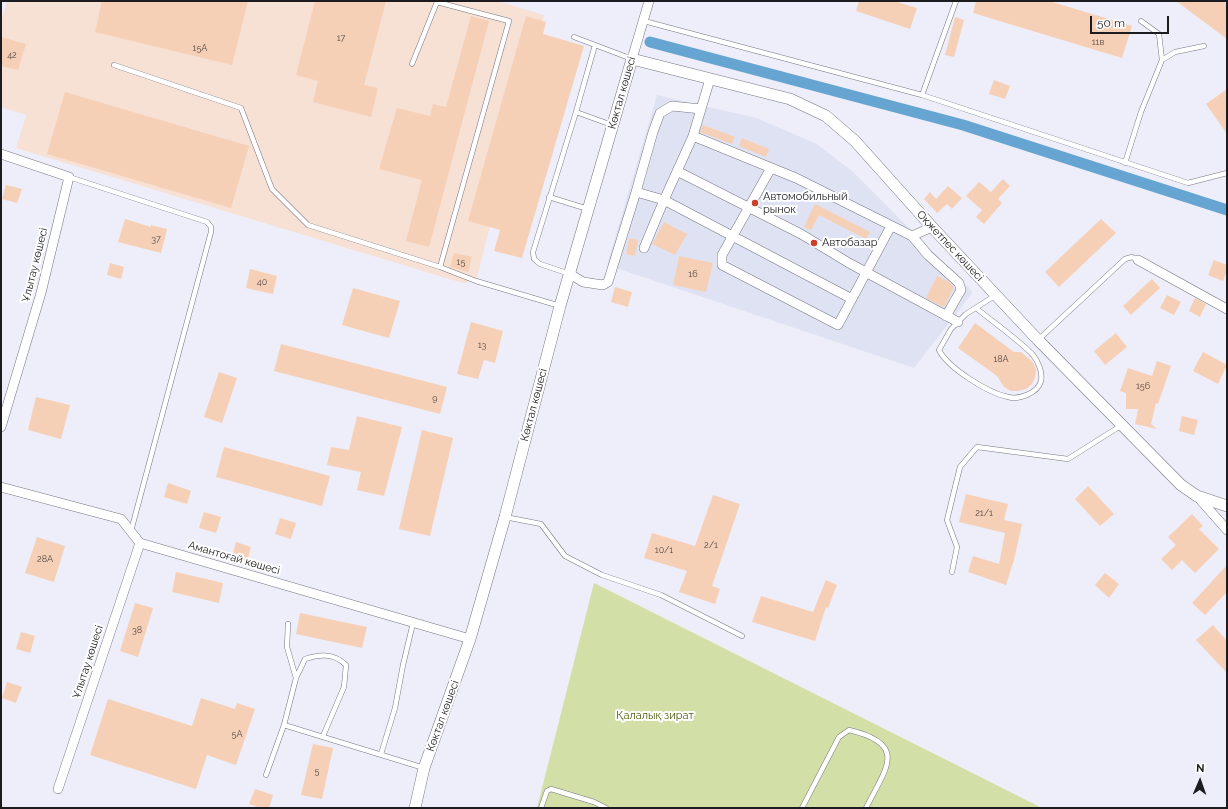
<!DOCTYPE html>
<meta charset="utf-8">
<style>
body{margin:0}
#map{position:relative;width:1228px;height:809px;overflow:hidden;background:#edeef9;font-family:Raleway,sans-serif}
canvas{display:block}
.frame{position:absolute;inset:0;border:2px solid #1c1c20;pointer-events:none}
.north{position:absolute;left:1180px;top:761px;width:40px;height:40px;-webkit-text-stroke:3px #fff;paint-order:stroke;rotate:2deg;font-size:11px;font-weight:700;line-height:16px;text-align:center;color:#1c1c20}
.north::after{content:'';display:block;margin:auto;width:14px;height:18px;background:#1c1c20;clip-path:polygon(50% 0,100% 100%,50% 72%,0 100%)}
.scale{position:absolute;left:1090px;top:16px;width:79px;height:18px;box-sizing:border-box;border:2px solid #1c1c20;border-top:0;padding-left:5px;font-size:12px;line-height:14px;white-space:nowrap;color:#1c1c20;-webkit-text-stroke:3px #fff;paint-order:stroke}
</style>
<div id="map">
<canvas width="1228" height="809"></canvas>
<div class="frame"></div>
<div class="north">N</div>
<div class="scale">50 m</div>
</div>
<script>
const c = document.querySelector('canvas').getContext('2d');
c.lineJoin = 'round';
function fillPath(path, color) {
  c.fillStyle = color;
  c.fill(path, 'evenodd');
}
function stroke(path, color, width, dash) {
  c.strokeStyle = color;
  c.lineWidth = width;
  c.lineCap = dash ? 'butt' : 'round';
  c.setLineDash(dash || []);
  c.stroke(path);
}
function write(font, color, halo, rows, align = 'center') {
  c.font = font + ' Raleway,sans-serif';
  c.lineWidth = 4;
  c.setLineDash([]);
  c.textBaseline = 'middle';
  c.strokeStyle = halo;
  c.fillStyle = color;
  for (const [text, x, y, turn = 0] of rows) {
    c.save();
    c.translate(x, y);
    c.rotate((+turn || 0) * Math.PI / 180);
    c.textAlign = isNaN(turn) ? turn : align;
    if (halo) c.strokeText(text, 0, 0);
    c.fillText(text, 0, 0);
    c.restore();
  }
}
fillPath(new Path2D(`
 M657 95 756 118 817 144 852 171 973 292 914 368 607 265Z`), '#dfe2f3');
fillPath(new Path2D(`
 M7 1H497L544 15 476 281 463 283 16 148 26 115 1 107V21Z`), '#f7e0d4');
fillPath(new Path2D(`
 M594 583 1042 808H537Z`), '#d2e0a7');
stroke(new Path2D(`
 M650 42 963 125 1227 210`), '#66a5d2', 11);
fillPath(new Path2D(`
 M102 1H248L232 65 95 32Z
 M315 1H386L364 85 378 88 371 117 313 102 318 81 296 75Z
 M859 1H894L917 8 910 29 856 11Z
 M976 1H1049L1132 26 1122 58 973 13Z
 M1176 1H1222L1227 4V39Z
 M471 16 489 21 429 247 406 241 422 180 379 169 397 108 430 116 433 104 446 107Z
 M526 16 546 22 543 34 584 46 522 258 494 251 500 230 468 221Z
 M955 17 964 20 954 57 945 55Z
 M1 37 26 44 18 70 1 66Z
 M994 80 1010 86 1005 99 989 94Z
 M1227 89V134L1206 104Z
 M65 92 249 146 231 208 47 154Z
 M703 125 735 137 732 144 700 132Z
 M742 138 769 149 766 157 739 146Z
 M1003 179 1010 186 998 199 1002 203 984 224 976 217 982 210 966 196 979 182 991 192Z
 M6 185 22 189 17 203 2 199Z
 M948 186 962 198 952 209 947 204 937 213 924 199 930 192 936 199Z
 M815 204 870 232 866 239 819 215 811 230 804 227Z
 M125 219 151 227V225L167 229 161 253 118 242Z
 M1101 219 1116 233 1059 287 1045 272Z
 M664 222 687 234 675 255 652 244Z
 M629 238 638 240 635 256 626 254Z
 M454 253 472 257 468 272 450 267Z
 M679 256 713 263 706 292 673 285Z
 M1214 260 1227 265V271L1223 281 1208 275Z
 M110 263 124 267 121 279 107 275Z
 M250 269 277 276 273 294 246 288Z
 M937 276 948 281 954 287 944 307 926 298Z
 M1152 279 1160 288 1131 315 1123 306Z
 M615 287 632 292 628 307 611 302Z
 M353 288 400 301 389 338 342 325Z
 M1167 295 1181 302 1174 315 1160 308Z
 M1195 298 1206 304 1200 317 1189 311Z
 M471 322 503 331 495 363 484 360 478 379 457 374Z
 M975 323 1014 352H1021L1032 361 1036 369 1035 377 1032 384 1026 389 1018 391H1011L1004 387 997 376 958 348Z
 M1116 333 1127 347 1105 365 1094 351Z
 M281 344 447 387 440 414 274 371Z
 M1203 352 1227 365 1218 384 1193 371Z
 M1157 361 1171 366 1158 404 1156 403 1151 424 1157 429 1135 424 1138 409H1126V393L1120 391 1128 368 1152 376Z
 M219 372 237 378 222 423 204 417Z
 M36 397 70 405 61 439 28 430Z
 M357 416 402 427 384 496 357 490 361 472 327 465 331 447 349 450Z
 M1182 416 1198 420 1194 435 1179 431Z
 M422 430 453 438 430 536 399 529Z
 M224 447 330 476 322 506 216 477Z
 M168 483 191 491 187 504 164 497Z
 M1088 486 1114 514 1100 526 1075 499Z
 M966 494 1008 504 1004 520 1022 524 1014 560 1006 585 968 572 973 556 999 564 1005 533 959 522Z
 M713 495 740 504 712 586 720 589 715 604 679 592 687 571 644 558 652 533 695 546Z
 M204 512 221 517 216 533 199 528Z
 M1192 514 1203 526 1199 529 1219 549 1195 573 1182 560 1172 570 1161 559 1176 545 1168 537Z
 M280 518 296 523 291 539 275 534Z
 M37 537 65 546 54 582 25 573Z
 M236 542 251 547 247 562 232 558Z
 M1227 565V592L1205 615 1192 603Z
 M176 572 223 583 219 603 172 592Z
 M1105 573 1119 584 1109 598 1095 585Z
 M826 580 837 585 828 608 826 607 815 641 752 622 761 596 813 612Z
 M135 603 153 608 138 657 120 651Z
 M300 613 367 627 362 648 296 634Z
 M1213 625 1227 641V673L1196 640Z
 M21 632 35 636 30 653 16 649Z
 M7 682 22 687 16 703 2 698Z
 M201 698 235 709 237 703 255 709 236 765 207 755 196 789 90 755 108 699 192 726Z
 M313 744 333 748 322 799 301 795Z
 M255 789 273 795 269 808H260L249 804Z`), '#f6d0b6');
const service = new Path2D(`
 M644 21 922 95 1188 183 1227 173
 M1141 21 1159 34 1162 60
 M574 37 632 59
 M412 64 437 2 509 21 440 267
 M114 65 241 108 272 189 308 225 440 267 476 281 560 306
 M922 95 956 1
 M576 112 612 125
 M1125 163 1141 112 1162 60 1175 52 1204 46
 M69 177 207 222 211 227V232L131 531
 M549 197 588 209
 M570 274 540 264 534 259 533 252 576 112 595 45
 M976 308C993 322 1019 340 1033 355 1038 361 1043 373 1041 381 1038 393 1019 400 1008 397 988 393 948 368 939 350L951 329 966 314 996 295
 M1038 340 1125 259 1132 257 1138 260
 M505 517 541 524 565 556 602 575 661 595 742 636
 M952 572 957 547 947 520 960 467 977 447 1068 459 1122 425
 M288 624 287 647 296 678
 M284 725 424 768
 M381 754 395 708 403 665 413 623
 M266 775 284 725 296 678 305 659C320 654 334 653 346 665L344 687 323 736
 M541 808 547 791 551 789 594 802 606 808
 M802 808 839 737 849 730C909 744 886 768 866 808`);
const minor = new Path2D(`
 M632 59 649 1
 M693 136 710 79
 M1 154 69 177 41 293 1 427
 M771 168 722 255V265L838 325 891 226
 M677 171 801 234 849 263 958 322
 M636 192 653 132 660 113 672 106 701 109
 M912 236 928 255 959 283 961 290 946 316
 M644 248 664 200 852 299
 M1138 260 1227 309
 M570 274 583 282 603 285 608 282 636 192 664 200 693 136 796 178 912 236 932 227
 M1 487 121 519 140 543 470 639
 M1197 496 1227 530
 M58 789 140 543`);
const tertiary = new Path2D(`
 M415 808 424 768 470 639 505 517 560 306 632 59 790 99 826 116 855 141 932 227 1038 340 1181 485 1197 496 1227 506`);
stroke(service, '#757680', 5.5);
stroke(minor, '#757680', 10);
stroke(tertiary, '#757680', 12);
stroke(service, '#fff', 4.5);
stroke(minor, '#fff', 9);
stroke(tertiary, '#fff', 11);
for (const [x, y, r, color] of [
 [755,203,4,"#cc4027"],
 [814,243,4,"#cc4027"]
]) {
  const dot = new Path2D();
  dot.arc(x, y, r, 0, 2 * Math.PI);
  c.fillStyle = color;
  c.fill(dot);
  stroke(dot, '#fff', 1.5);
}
write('9px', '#524946', null, [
 ["17",341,38],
 ["11в",1098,42],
 ["15А",200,48],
 ["42",12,55],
 ["37",156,239],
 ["15",461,262],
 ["16",693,274],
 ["40",262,282],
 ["13",482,345],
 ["18А",1001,359],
 ["156",1143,386],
 ["9",435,398],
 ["21/1",984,513],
 ["2/1",711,545],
 ["10/1",664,550],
 ["28А",45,559],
 ["38",137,630],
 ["5А",237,734],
 ["5",317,771]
]);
write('11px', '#1c1c20', '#fff', [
 ["Көктал көшесі",622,93,-74],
 ["Оқжетпес көшесі",950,246,47],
 ["Ұлытау көшесі",35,265,-76],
 ["Көктал көшесі",534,405,-75],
 ["Амантоғай көшесі",234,558,16],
 ["Ұлытау көшесі",88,662,-72],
 ["Көктал көшесі",443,716,-70]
]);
write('11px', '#1c1c20', '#fff', [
 ["Автомобильный",763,197],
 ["рынок",763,210],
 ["Автобазар",822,243]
], 'left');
write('11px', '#4d5a0c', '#fff', [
 ["Қалалық зират",655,716]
]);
</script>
